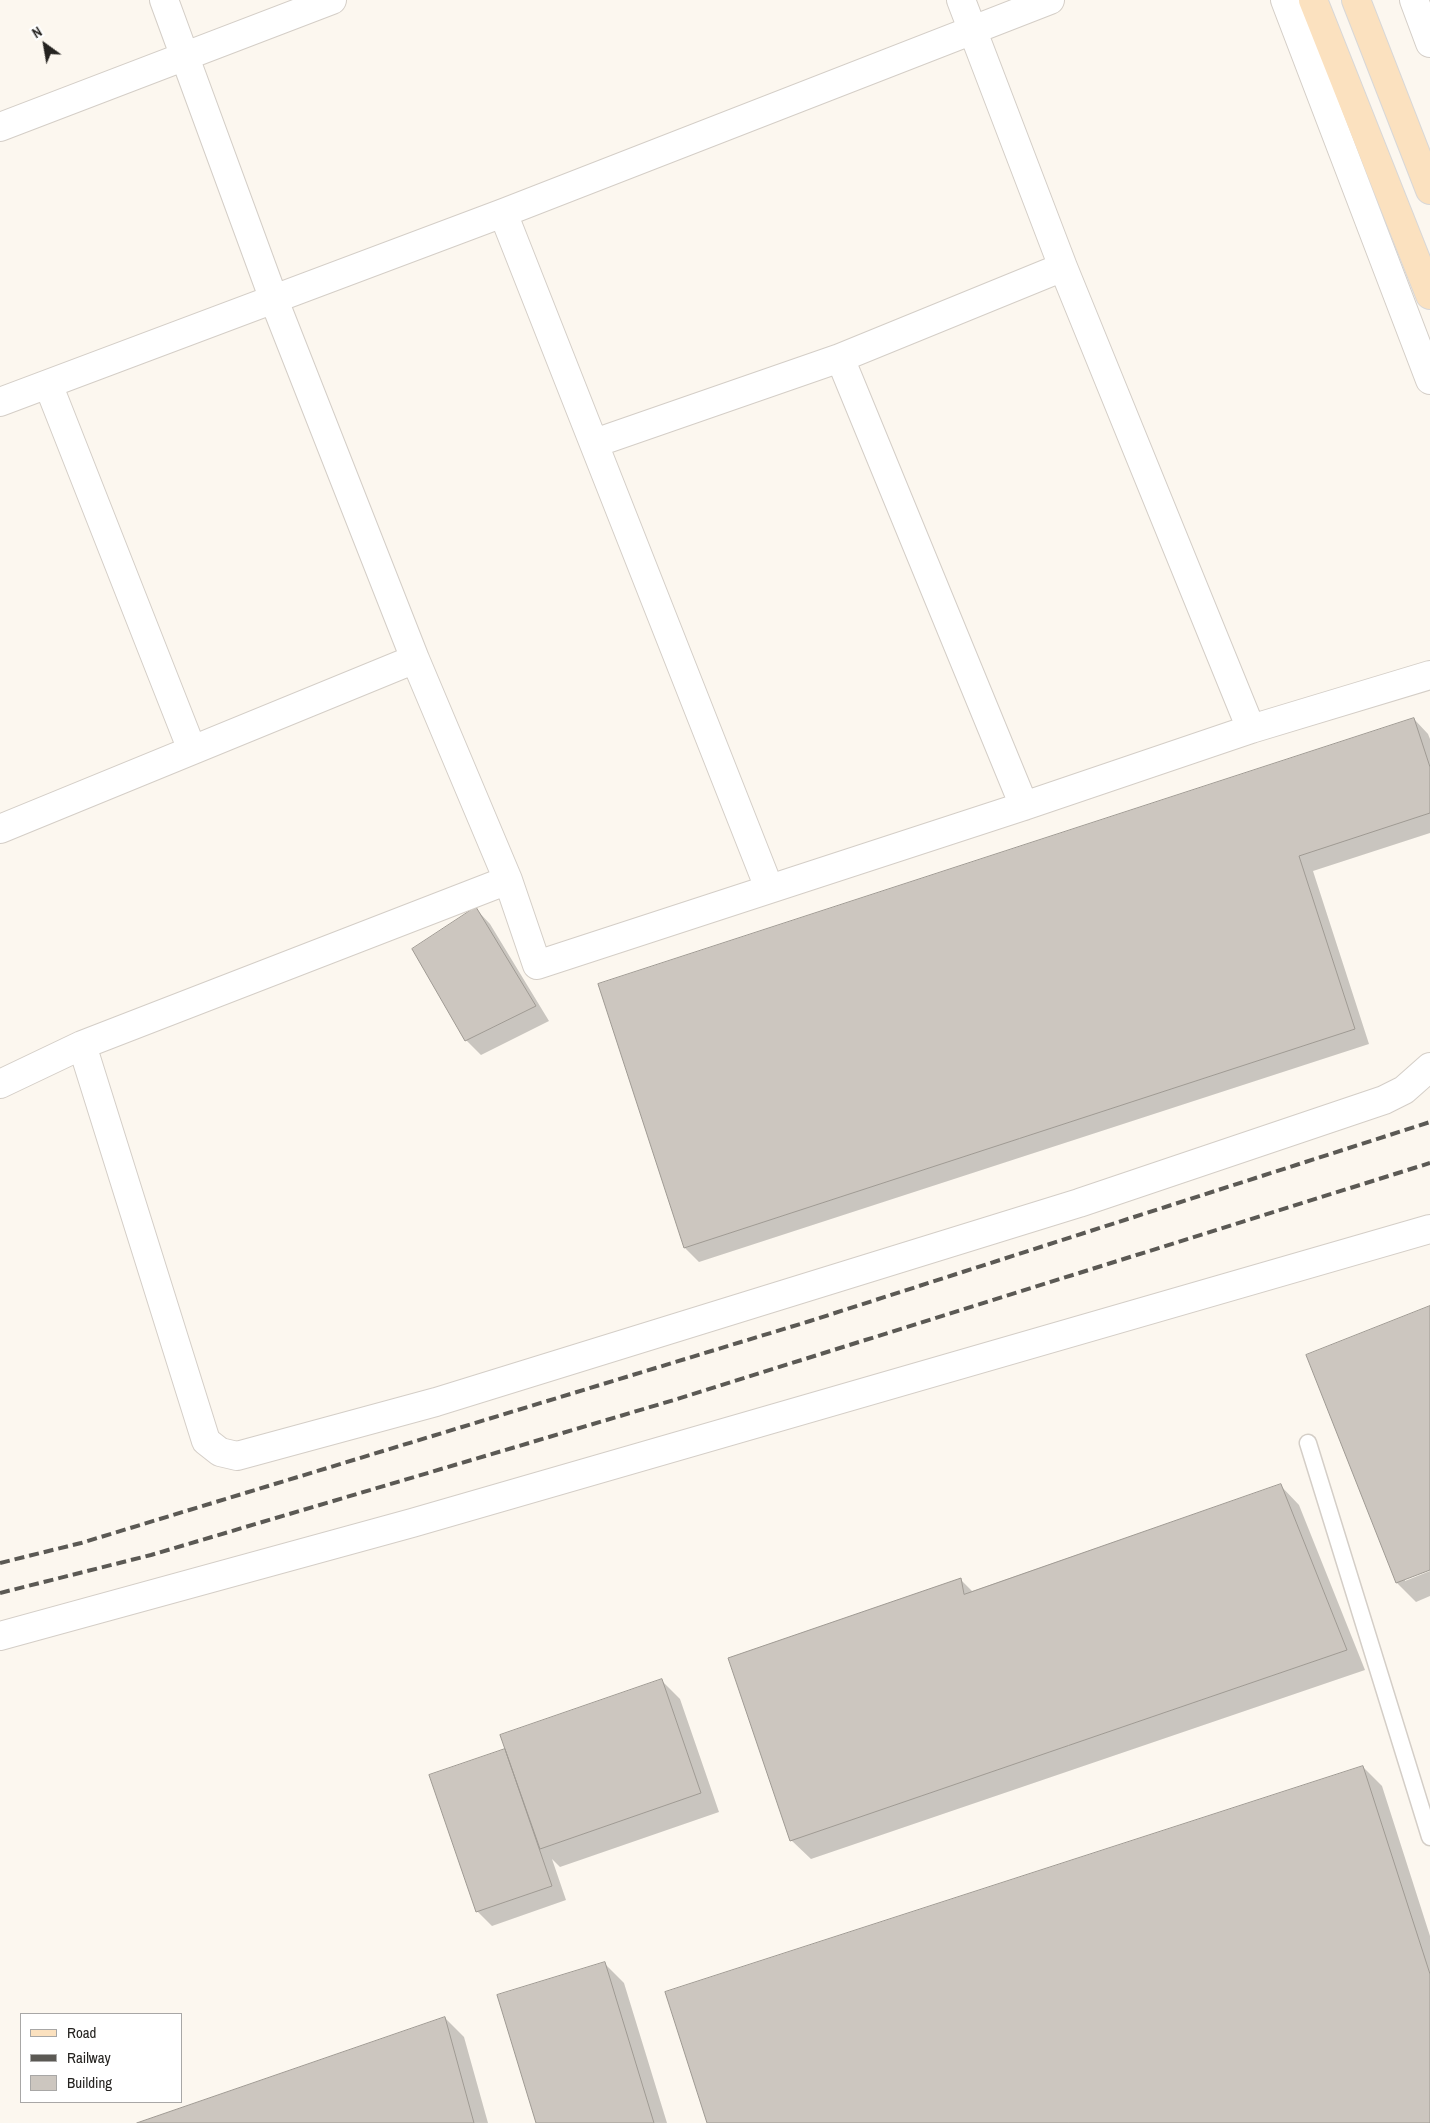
<!DOCTYPE html>
<style>
body{margin:0}
#map{position:relative;width:1430px;height:2123px;overflow:hidden;background:#fcf7ef;font-family:"Archivo Narrow",sans-serif}
canvas{display:block}
.legend{position:absolute;left:20px;top:2013px;width:162px;height:90px;box-sizing:border-box;background:#fff;border:1px solid #a8a7a6;margin:0;padding:6px 9px;list-style:none;font-size:15px;color:#252320}
.legend li{display:flex;align-items:center;gap:10px;height:25px}
.legend b{width:25px;border:1px solid #a8a7a6}
.north{position:absolute;left:20px;top:20px;width:50px;height:50px;-webkit-text-stroke:4px #fff;paint-order:stroke;rotate:328deg;font-size:14px;font-weight:700;line-height:20px;text-align:center;color:#252320}
.north::after{content:'';display:block;margin:auto;width:18px;height:22px;background:#252320;clip-path:polygon(50% 0,100% 100%,50% 72%,0 100%)}
</style>
<div id="map">
<canvas width="1430" height="2123"></canvas>
<ul class="legend">
<li><b style="height:6px;background:#fbe1bf"></b>Road</li>
<li><b style="height:6px;background:#5b5954"></b>Railway</li>
<li><b style="height:14px;background:#ccc6bf"></b>Building</li>
</ul>
<div class="north">N</div>
</div>
<script>
const c = document.querySelector('canvas').getContext('2d');
c.lineJoin = 'round';
function fillPath(path, color) {
  c.fillStyle = color;
  c.fill(path, 'evenodd');
}
function stroke(path, color, width, dash) {
  c.strokeStyle = color;
  c.lineWidth = width;
  c.lineCap = dash ? 'butt' : 'round';
  c.setLineDash(dash || []);
  c.stroke(path);
}
fillPath(new Path2D(`
 M1414 719 1428 734 1430 739V833L1313 871 1369 1044 699 1262 685 1248Z
 M476 909 490 924 549 1021 481 1055 466 1040Z
 M1430 1308V1569L1405 1578V1581L1430 1571V1596L1416 1602 1397 1583 1308 1356Z
 M1280 1485 1299 1505 1365 1670 811 1859 791 1840 961 1580 973 1592Z
 M661 1680 680 1699 719 1812 560 1867 552 1859 566 1900 492 1926 477 1911 507 1750Z
 M1363 1767 1382 1786 1430 1936V2123H708Z
 M605 1964 624 1983 667 2123H537Z
 M445 2018 464 2037 488 2123H141Z`), '#0003');
const building = new Path2D(`
 M1414 718 1430 767V813L1299 856 1355 1029 684 1248 598 984Z
 M476 907 536 1006 465 1041 412 949Z
 M1430 1306V1570L1396 1583 1306 1355Z
 M1281 1484 1347 1650 790 1841 728 1658 961 1578 964 1594Z
 M662 1679 701 1793 540 1849 500 1735Z
 M505 1749 552 1886 476 1912 429 1775Z
 M1363 1766 1430 1974V2123H707L665 1992Z
 M605 1962 654 2123H536L497 1995Z
 M445 2017 474 2123H137Z`);
fillPath(building, '#ccc6bf');
stroke(building, '#9f9a93', 1);
const lane = new Path2D(`
 M1308 1443 1430 1837`);
const street = new Path2D(`
 M961 0 1063 267 1251 729
 M1285 0 1430 380
 M1414 0 1430 43
 M0 127 332 0
 M503 213 769 888
 M840 358 1024 806
 M48 384 192 750
 M0 402 503 213 1050 0
 M595 443 840 358 1063 267
 M415 659 508 880 537 965 1024 806 1251 729 1430 675
 M0 829 415 659 274 300 164 0
 M82 1045 206 1441 220 1452 237 1456 436 1402 1079 1203 1384 1100 1404 1090 1430 1067
 M0 1084 82 1045 508 880
 M0 1636 412 1523 1430 1229`);
const primary = new Path2D(`
 M1313 0 1430 295
 M1356 0 1430 190`);
stroke(lane, '#d4cec7', 19);
stroke(street, '#d4cec7', 30);
stroke(primary, '#d8d7d7', 30);
stroke(lane, '#fff', 16);
stroke(street, '#fff', 28);
stroke(primary, '#fbe1bf', 28);
stroke(new Path2D(`
 M0 1563 81 1543 810 1321 1430 1122
 M0 1593 151 1555 674 1400 1430 1163`), '#5b5954', 4, [10, 5]);
</script>
